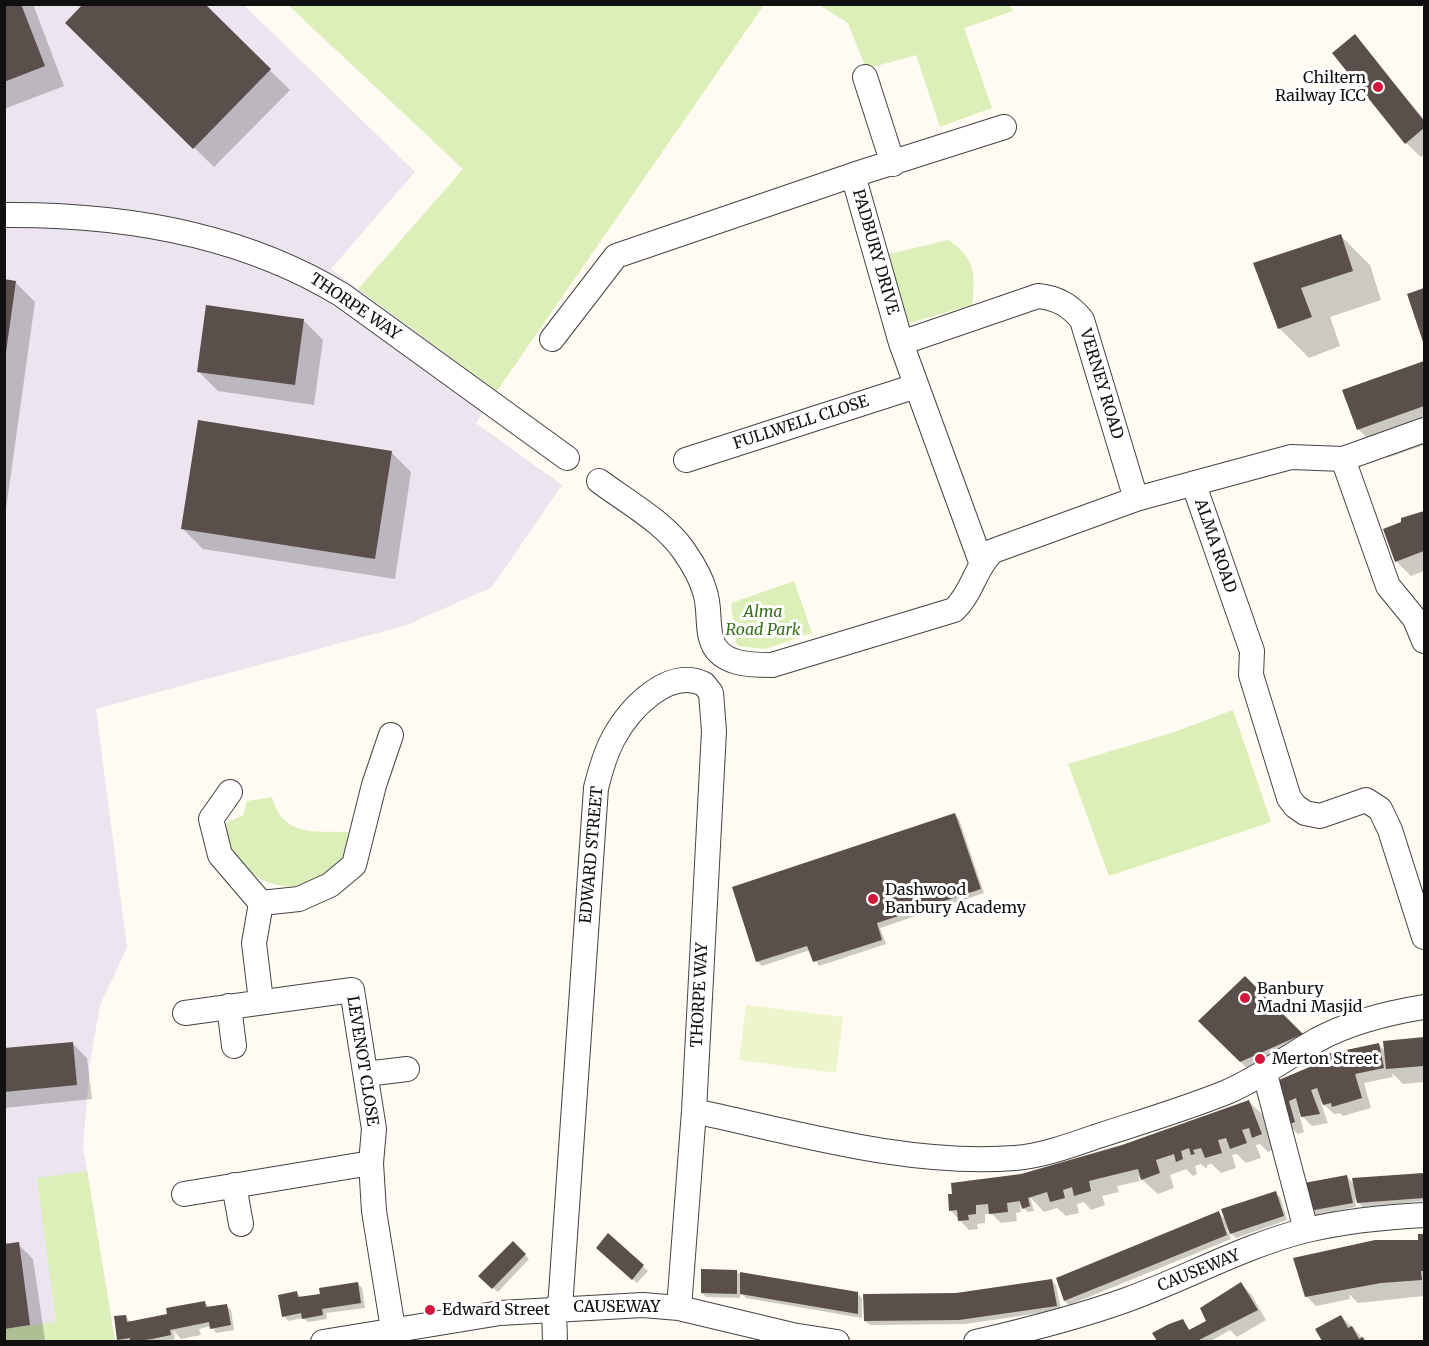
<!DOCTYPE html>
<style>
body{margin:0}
#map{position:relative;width:1429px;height:1346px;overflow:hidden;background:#fffbf3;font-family:Merriweather,serif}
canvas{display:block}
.frame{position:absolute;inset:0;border:6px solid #101010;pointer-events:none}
</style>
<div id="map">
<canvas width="1429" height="1346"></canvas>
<div class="frame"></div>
</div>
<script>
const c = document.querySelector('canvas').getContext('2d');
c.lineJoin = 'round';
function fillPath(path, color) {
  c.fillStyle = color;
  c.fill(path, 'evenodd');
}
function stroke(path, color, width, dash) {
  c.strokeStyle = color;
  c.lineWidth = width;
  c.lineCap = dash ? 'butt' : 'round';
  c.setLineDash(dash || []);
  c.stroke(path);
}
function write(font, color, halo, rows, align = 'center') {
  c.font = font + ' Merriweather,serif';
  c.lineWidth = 6;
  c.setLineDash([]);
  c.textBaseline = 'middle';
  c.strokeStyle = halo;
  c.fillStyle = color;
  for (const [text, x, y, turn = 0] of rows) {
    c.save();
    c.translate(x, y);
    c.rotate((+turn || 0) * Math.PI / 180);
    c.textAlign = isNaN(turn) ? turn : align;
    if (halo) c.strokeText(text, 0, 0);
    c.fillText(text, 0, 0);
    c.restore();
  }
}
fillPath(new Path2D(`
 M5 5H244L415 172 331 269 497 391 476 423 562 485 492 587 407 625 96 709 127 948 100 1005 90 1063 83 1146 115 1341 5 1342Z`), '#ece4ef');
fillPath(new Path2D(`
 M288 5H764L497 391 358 289 463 169Z
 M819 5H1009L1013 11 964 28 992 108 940 127 916 55 866 69 848 23Z
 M948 240C975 257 976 275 972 305L906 324 885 255Z
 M794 581 812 633 765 649 738 646 736 643 731 603Z
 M1233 710 1271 822 1109 876 1068 764 1174 732Z
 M272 797C283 837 313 831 348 832 346 840 346 856 341 863 316 896 265 893 240 862 231 852 227 837 224 824L243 815 247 801Z
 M87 1171 115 1341H5L4 1329 56 1322 37 1178Z`), '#dcefb8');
fillPath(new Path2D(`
 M746 1005 843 1017 836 1073 739 1060Z`), '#ecf5cb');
fillPath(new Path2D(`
 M4 4H33L64 86 4 109Z
 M202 4 290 90 214 167 87 43Z
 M1354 36 1424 119V154L1421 157 1406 143Z
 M1340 235 1370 265 1381 300 1330 317 1340 346 1309 358 1279 328 1255 264Z
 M4 281 15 282 35 302 4 523Z
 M1424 290V342L1409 295Z
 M303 320 323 340 314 405 218 391 198 371Z
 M1424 363V445L1387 458 1358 429 1344 391Z
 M391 452 411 472 395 579 203 549 183 529Z
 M1424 512V571L1411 576 1396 561 1403 519Z
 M955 815 959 819 984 893 880 928 886 944 819 966 810 950 762 966 758 962 733 888Z
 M1245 978 1321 1054 1261 1082 1200 1022Z
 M1424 1039V1082L1403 1084 1392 1073 1393 1077 1364 1083 1371 1108 1343 1116 1340 1113 1334 1114 1320 1101 1328 1123 1312 1126 1299 1113 1304 1132 1298 1134 1288 1124 1276 1083 1378 1044 1386 1052 1385 1042Z
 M72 1043 87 1058 92 1099 4 1108V1050Z
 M1249 1102 1264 1116 1275 1149 1268 1152 1260 1144 1256 1145 1261 1158 1246 1163 1237 1154 1232 1155 1236 1168 1221 1173 1212 1164 1207 1165V1169L1201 1164 1195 1166 1197 1174 1193 1176 1186 1169 1170 1175 1174 1188 1158 1194 1138 1176 1140 1181 1117 1186 1119 1192 1102 1196 1105 1205 1091 1210 1084 1202 1077 1204 1079 1213 1066 1216 1057 1208 1044 1212 1030 1197 1034 1211 1028 1212 1020 1205 1021 1212 1016 1213 1017 1221 1001 1223 992 1214H985V1223L977 1224 978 1229 969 1230 951 1211 953 1195 966 1181 1021 1175 1099 1154Z
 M1424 1173V1201L1363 1207 1355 1199 1356 1207 1335 1211 1336 1217 1320 1220 1310 1210 1347 1177 1355 1185 1353 1179Z
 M1275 1193 1280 1197 1287 1220 1236 1238 1227 1229 1231 1239 1069 1305 1065 1301 1058 1279 1219 1213 1227 1221Z
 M608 1235 648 1271 637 1283 625 1272Z
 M1420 1236H1424V1296L1358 1303 1349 1294 1350 1299 1316 1306 1306 1296 1420 1241Z
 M513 1243 529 1259 498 1292 480 1276Z
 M18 1244 33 1259 45 1340 4 1342V1246Z
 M737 1272 742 1276 858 1294 862 1298V1318L746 1298 741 1293 740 1298 706 1297 702 1293Z
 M1051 1280 1056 1285 1061 1310 965 1324 870 1325 865 1321 956 1295Z
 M358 1284 362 1288 365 1308 326 1313 327 1319 308 1322 303 1318 288 1321 284 1316 297 1293 302 1298Z
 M1241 1284 1251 1294 1266 1320 1237 1337 1230 1330 1209 1342H1159L1154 1333 1183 1321 1191 1331 1208 1322Z
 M204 1302 209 1307 226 1305 231 1310 234 1330 216 1333 211 1326 199 1329 201 1335 181 1339 173 1330 175 1339 162 1342H121L118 1339 126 1316 131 1323 166 1316Z
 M1341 1316 1362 1337 1365 1342 1323 1341Z`), '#0003');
fillPath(new Path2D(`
 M4 4H21L45 66 4 82Z
 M83 4H205L271 69 193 149 65 23Z
 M1355 34 1424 121V128L1405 144 1332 53Z
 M1341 234 1353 271 1301 288 1312 317 1278 329 1253 263Z
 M4 279 16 281 6 352H4Z
 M1424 288V345L1407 294Z
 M206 305 304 319 295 385 197 372Z
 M1424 361V406L1357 430 1342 390Z
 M198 420 392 451 375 559 181 529Z
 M1424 511V551L1395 562 1383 529 1401 522V518Z
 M955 813 981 889 877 923 882 940 813 962 807 946 756 962 732 887Z
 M1245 976 1303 1034 1240 1062 1198 1021Z
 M1424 1037V1066L1386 1069 1383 1041Z
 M73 1042 77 1085 4 1092V1048Z
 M1379 1043 1384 1068 1355 1074 1362 1098 1332 1107 1331 1103 1323 1105 1317 1088 1311 1090 1320 1114 1301 1117 1296 1098 1289 1101 1295 1122 1287 1125 1274 1082 1319 1063 1318 1056Z
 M1249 1100 1262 1134 1252 1138 1249 1128 1242 1130 1247 1143 1230 1149 1226 1138 1218 1140 1222 1153 1205 1158 1201 1148 1193 1150 1195 1154 1191 1155 1189 1148 1181 1151 1183 1159 1176 1162 1174 1154 1156 1160 1160 1173 1141 1180 1138 1169 1105 1177 1089 1181 1091 1191 1074 1196 1072 1187 1063 1190 1065 1198 1050 1202 1047 1192 1028 1198 1030 1206 1022 1209 1020 1201 1007 1203 1008 1212 989 1214 988 1204 976 1205V1214L968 1215 969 1220 958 1221 957 1210 949 1211 948 1194H952L951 1183 1021 1174 1122 1145Z
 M1424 1173V1198L1357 1203 1352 1178Z
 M1347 1175 1353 1203 1309 1211 1304 1183Z
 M1276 1191 1284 1216 1230 1234 1221 1209Z
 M1219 1211 1227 1235 1064 1301 1056 1278Z
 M608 1233 644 1265 632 1280 596 1248Z
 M1418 1234H1424V1271H1421L1422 1280 1381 1283 1305 1297 1293 1258 1375 1240H1418Z
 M513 1241 526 1254 492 1289 478 1276Z
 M19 1242 30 1325 4 1329V1244Z
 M701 1269 737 1270V1294L701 1293Z
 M740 1272 858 1292V1314L740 1294Z
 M1052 1279 1057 1306 959 1320 864 1321 863 1294 956 1293Z
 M358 1282 361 1303 322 1309 323 1315 302 1319 301 1313 282 1317 278 1295 297 1291 298 1297 320 1294 319 1288Z
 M1241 1282 1258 1310 1197 1341H1157L1152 1333 1169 1324 1183 1319 1189 1330 1206 1321 1200 1308Z
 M205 1301 206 1307 227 1304 231 1325 210 1329 209 1322 170 1330 171 1335 152 1339 137 1341H130V1338L117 1340 114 1316 126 1315 127 1322 167 1314 166 1308Z
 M1341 1315 1348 1328 1352 1326 1359 1339 1363 1337 1365 1341H1322L1315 1329Z`), '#5a4f4b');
const minor = new Path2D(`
 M865 77 893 164
 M853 175 1004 127
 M4 215C121 214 242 234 342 295L567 458
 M552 339 616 256 853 175 901 343 981 562
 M901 343 1038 296C1057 298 1070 305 1082 320L1136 499
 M1343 459 1388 586 1415 619 1424 641
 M686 460 916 386
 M599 481C627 502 664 522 684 551 693 564 701 577 705 592 710 607 707 623 711 638 718 665 750 665 772 665L954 610C973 592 975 567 993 551L1136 499 1291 457 1343 459 1424 430
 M1194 485 1252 651 1251 675 1289 798 1295 806 1305 813 1320 816 1366 800 1380 809 1390 830 1424 937
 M230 792 211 819 220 855 261 903 299 899 330 885 354 865 374 785 391 735
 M261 1001 254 943 261 903
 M229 1006 234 1046
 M185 1013 352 990 374 1129 371 1163 374 1211 393 1329
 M366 1074 407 1069
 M1265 1074 1306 1230
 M694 1111C798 1133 907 1166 1015 1158 1042 1156 1072 1145 1098 1136 1141 1122 1185 1109 1227 1092 1259 1078 1286 1058 1317 1040 1350 1022 1387 1013 1424 1007
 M234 1185 241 1224
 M184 1194 371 1163
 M554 1308 555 1342
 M560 1308 596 788C600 772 605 754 613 739 629 709 668 667 704 684L711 693 714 731 694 1111 679 1308
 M323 1342 500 1313 643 1305 679 1308 792 1335 837 1342
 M976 1342C1028 1330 1079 1317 1129 1299 1189 1277 1246 1245 1307 1230 1346 1221 1385 1217 1424 1215`);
stroke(minor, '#434343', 26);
stroke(minor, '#fff', 24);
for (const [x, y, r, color] of [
 [1378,87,6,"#d1183b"],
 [873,899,6,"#d1183b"],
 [1245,998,6,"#d1183b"],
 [1260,1059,6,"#d1183b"],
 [430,1310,6,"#d1183b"]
]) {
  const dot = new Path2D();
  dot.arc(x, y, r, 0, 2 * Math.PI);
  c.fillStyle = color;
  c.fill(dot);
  stroke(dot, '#fff', 2);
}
write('16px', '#101010', '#fff', [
 ["Chiltern",1366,78,"right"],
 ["Railway ICC",1366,96,"right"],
 ["Dashwood",885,890],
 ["Banbury Academy",885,908],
 ["Banbury",1257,989],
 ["Madni Masjid",1257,1007],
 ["Merton Street",1272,1059],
 ["Edward Street",442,1310]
], 'left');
write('16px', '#101010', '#fff', [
 ["PADBURY DRIVE",875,252,74],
 ["THORPE WAY",355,307,34],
 ["VERNEY ROAD",1101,384,73],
 ["FULLWELL CLOSE",801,423,-18],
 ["ALMA ROAD",1215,546,71],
 ["EDWARD STREET",592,855,-85],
 ["THORPE WAY",700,995,-87],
 ["LEVENOT CLOSE",362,1061,81],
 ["CAUSEWAY",1199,1271,-22],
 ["CAUSEWAY",617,1307]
]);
write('italic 16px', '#377018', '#fff', [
 ["Alma",763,612],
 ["Road Park",763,630]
]);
</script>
